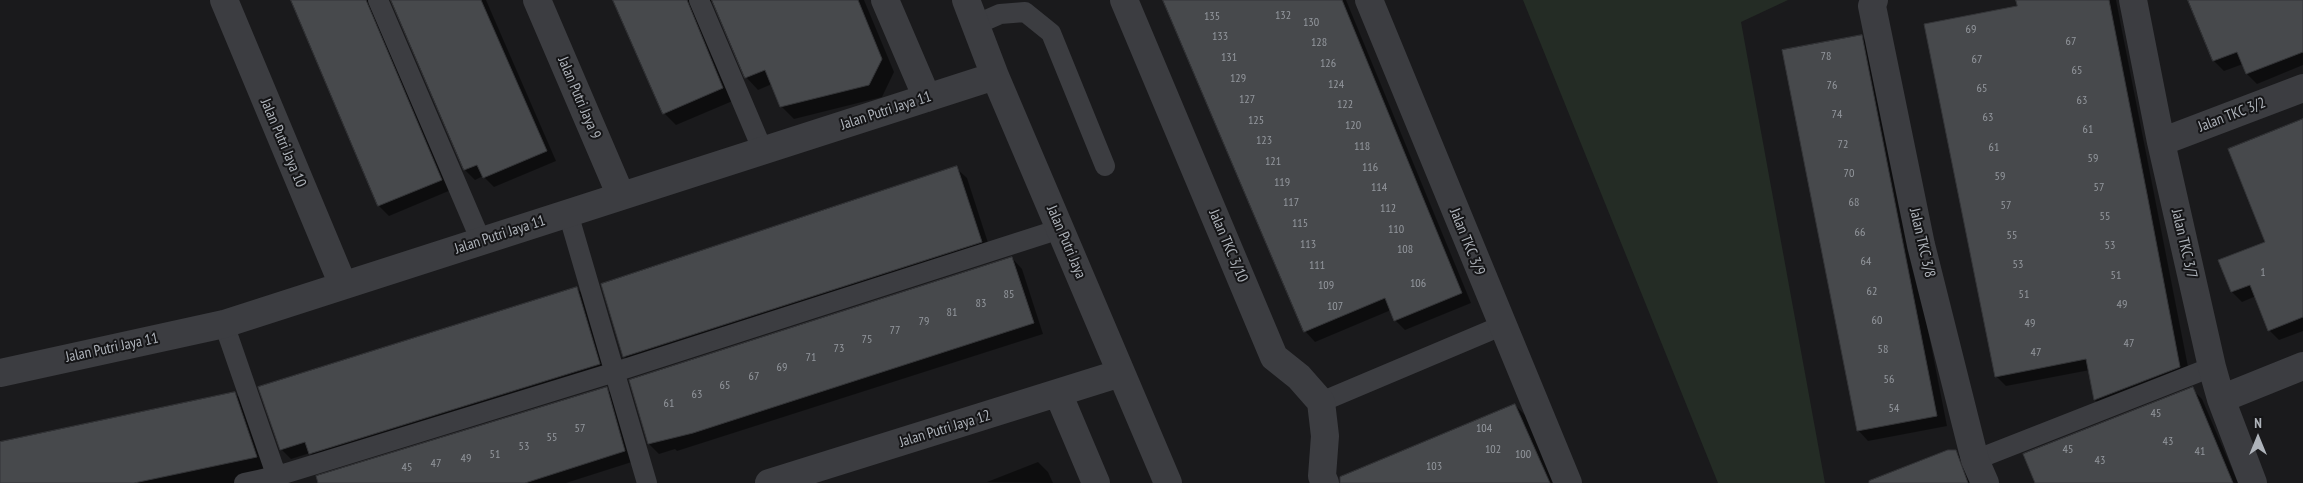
<!DOCTYPE html>
<style>
body{margin:0}
#map{position:relative;width:2303px;height:483px;overflow:hidden;background:#1a1a1c;font-family:"PT Sans Narrow",sans-serif}
canvas{display:block}
.north{position:absolute;left:2233px;top:413px;width:50px;height:50px;-webkit-text-stroke:4px #151517;paint-order:stroke;rotate:0deg;font-size:14px;font-weight:700;line-height:20px;text-align:center;color:#aeb3ba}
.north::after{content:'';display:block;margin:auto;width:18px;height:22px;background:#aeb3ba;clip-path:polygon(50% 0,100% 100%,50% 72%,0 100%)}
</style>
<div id="map">
<canvas width="2303" height="483"></canvas>
<div class="north">N</div>
</div>
<script>
const c = document.querySelector('canvas').getContext('2d');
c.lineJoin = 'round';
function fillPath(path, color) {
  c.fillStyle = color;
  c.fill(path, 'evenodd');
}
function stroke(path, color, width, dash) {
  c.strokeStyle = color;
  c.lineWidth = width;
  c.lineCap = dash ? 'butt' : 'round';
  c.setLineDash(dash || []);
  c.stroke(path);
}
function write(font, color, halo, rows, align = 'center') {
  c.font = font + ' "PT Sans Narrow",sans-serif';
  c.lineWidth = 4;
  c.setLineDash([]);
  c.textBaseline = 'middle';
  c.strokeStyle = halo;
  c.fillStyle = color;
  for (const [text, x, y, turn = 0] of rows) {
    c.save();
    c.translate(x, y);
    c.rotate((+turn || 0) * Math.PI / 180);
    c.textAlign = isNaN(turn) ? turn : align;
    if (halo) c.strokeText(text, 0, 0);
    c.fillText(text, 0, 0);
    c.restore();
  }
}
fillPath(new Path2D(`
 M1523 0H1788L1741 22 1825 483H1718Z`), '#242c25');
fillPath(new Path2D(`
 M292 0H383L451 190 389 216 379 206Z
 M392 0H486L556 161 494 187 483 176 475 180 465 170Z
 M615 0H864L894 72 882 97 794 119 781 106 772 84 758 90 746 77 714 2 708 1 735 100 676 125 664 113Z
 M1164 0H1346L1471 303 1405 330 1395 320 1391 310 1315 342 1305 331Z
 M2018 0H2116L2190 377 2105 410 2095 400 2090 370 2006 386 1996 376 2019 7Z
 M2193 0H2303V65L2257 84 2247 74 2243 64 2224 71 2214 61 2190 1Z
 M1861 36 1872 46 1947 426 1868 441 1858 430Z
 M2303 120V331L2279 340 2269 330 2256 296 2242 302 2232 292 2219 261 2266 242Z
 M956 168 967 178 991 252 634 367 624 356Z
 M1012 258 1022 269 1043 334 677 451 675 449 659 454 649 444Z
 M577 288 587 299 609 374 320 463 310 453 291 459 281 449Z
 M606 388 616 399 635 461 566 483H320Z
 M2192 389 2202 399 2238 483H2036Z
 M235 393 245 404 267 467 258 470 250 483H0V443Z
 M1515 405 1525 415 1555 483H1371Z
 M1956 452 1966 462 1973 483H1876Z
 M1038 462 1048 472 1053 483 987 482Z`), '#0007');
const building = new Path2D(`
 M291 0H366L442 180 378 206Z
 M391 0H481L547 151 483 178 477 165 464 170Z
 M613 0H687L723 88 663 114Z
 M712 0H858L882 59 869 85 780 107 765 70 745 78Z
 M1163 0H1342L1462 293 1394 321 1385 298 1304 332Z
 M2016 0H2109L2147 194 2180 367 2094 400 2086 359 1995 377 1924 24 2017 6Z
 M2188 0H2303V52L2246 74 2237 52 2213 61Z
 M1862 35 1937 416 1857 431 1782 50Z
 M2303 119V317L2268 331 2250 285 2231 292 2218 260 2265 242 2228 149Z
 M957 166 982 242 623 357 601 284Z
 M1012 257 1034 323 693 433 648 444 629 380Z
 M577 287 600 364 309 454 305 442 280 450 258 387Z
 M607 387 625 451 525 483H318L316 476Z
 M2193 387 2233 483H2035L2023 454Z
 M235 392 257 457 134 483H0V442Z
 M1515 404 1550 483H1340V477Z
 M1948 450H1956L1968 483H1869V481Z`);
fillPath(building, '#47494c');
stroke(building, '#343538', 1);
stroke(new Path2D(`
 M378 0 481 241
 M699 0 763 151
 M975 25 1000 14 1025 12 1051 33 1105 166
 M568 213 647 483
 M224 324 279 483
 M1321 402 1501 326
 M1975 460 2212 367
 M244 483 277 476 615 372 1060 229`), '#3c3d41', 20);
stroke(new Path2D(`
 M224 0 343 285
 M537 0 621 196
 M885 0 927 98
 M966 0 995 76 1168 483
 M1124 0 1274 357 1299 377 1321 402 1325 436 1322 476 1325 483
 M1369 0 1568 483
 M1874 0 1872 6 1921 245 1975 460 1985 483
 M2133 0 2161 142 2212 367 2221 399 2253 483
 M2161 142 2303 88
 M0 373 224 324 995 76
 M1058 393 1096 483
 M2221 399 2303 366
 M769 483 1121 373`), '#3c3d41', 28);
write('12px', '#94989e', null, [
 ["132",1283,16],
 ["135",1212,17],
 ["130",1311,23],
 ["69",1971,30],
 ["133",1220,37],
 ["67",2071,42],
 ["128",1319,43],
 ["78",1826,57],
 ["131",1229,58],
 ["67",1977,60],
 ["126",1328,64],
 ["65",2077,71],
 ["129",1238,79],
 ["124",1336,85],
 ["76",1832,86],
 ["65",1982,89],
 ["127",1247,100],
 ["63",2082,101],
 ["122",1345,105],
 ["74",1837,115],
 ["63",1988,118],
 ["125",1256,121],
 ["120",1353,126],
 ["61",2088,130],
 ["123",1264,141],
 ["72",1843,145],
 ["118",1362,147],
 ["61",1994,148],
 ["59",2093,159],
 ["121",1273,162],
 ["116",1370,168],
 ["70",1849,174],
 ["59",2000,177],
 ["119",1282,183],
 ["114",1379,188],
 ["57",2099,188],
 ["117",1291,203],
 ["68",1854,203],
 ["57",2006,206],
 ["112",1388,209],
 ["55",2105,217],
 ["115",1300,224],
 ["110",1396,230],
 ["66",1860,233],
 ["55",2012,236],
 ["113",1308,245],
 ["53",2110,246],
 ["108",1405,250],
 ["64",1866,262],
 ["53",2018,265],
 ["111",1317,266],
 ["1",2263,273],
 ["51",2116,276],
 ["106",1418,284],
 ["109",1326,286],
 ["62",1872,292],
 ["85",1009,295],
 ["51",2024,295],
 ["83",981,304],
 ["49",2122,305],
 ["107",1335,307],
 ["81",952,313],
 ["60",1877,321],
 ["79",924,322],
 ["49",2030,324],
 ["77",895,331],
 ["75",867,340],
 ["47",2129,344],
 ["73",839,349],
 ["58",1883,350],
 ["47",2036,353],
 ["71",811,358],
 ["69",782,368],
 ["67",754,377],
 ["56",1889,380],
 ["65",725,386],
 ["63",697,395],
 ["61",669,404],
 ["54",1894,409],
 ["45",2156,414],
 ["57",580,429],
 ["104",1484,429],
 ["55",552,438],
 ["43",2168,442],
 ["53",524,447],
 ["102",1493,450],
 ["45",2068,450],
 ["41",2200,452],
 ["51",495,455],
 ["100",1523,455],
 ["49",466,459],
 ["43",2100,461],
 ["47",436,464],
 ["103",1434,467],
 ["45",407,468]
]);
write('15px', '#aeb3ba', '#151517', [
 ["Jalan Putri Jaya 9",579,98,67],
 ["Jalan Putri Jaya 11",886,111,-18],
 ["Jalan TKC 3/2",2232,115,-21],
 ["Jalan Putri Jaya 10",283,143,67],
 ["Jalan Putri Jaya 11",500,235,-18],
 ["Jalan Putri Jaya",1066,242,67],
 ["Jalan TKC 3/9",1467,242,68],
 ["Jalan TKC 3/8",1922,243,77],
 ["Jalan TKC 3/7",2184,244,77],
 ["Jalan TKC 3/10",1228,246,67],
 ["Jalan Putri Jaya 11",112,348,-12],
 ["Jalan Putri Jaya 12",945,429,-17]
]);
</script>
